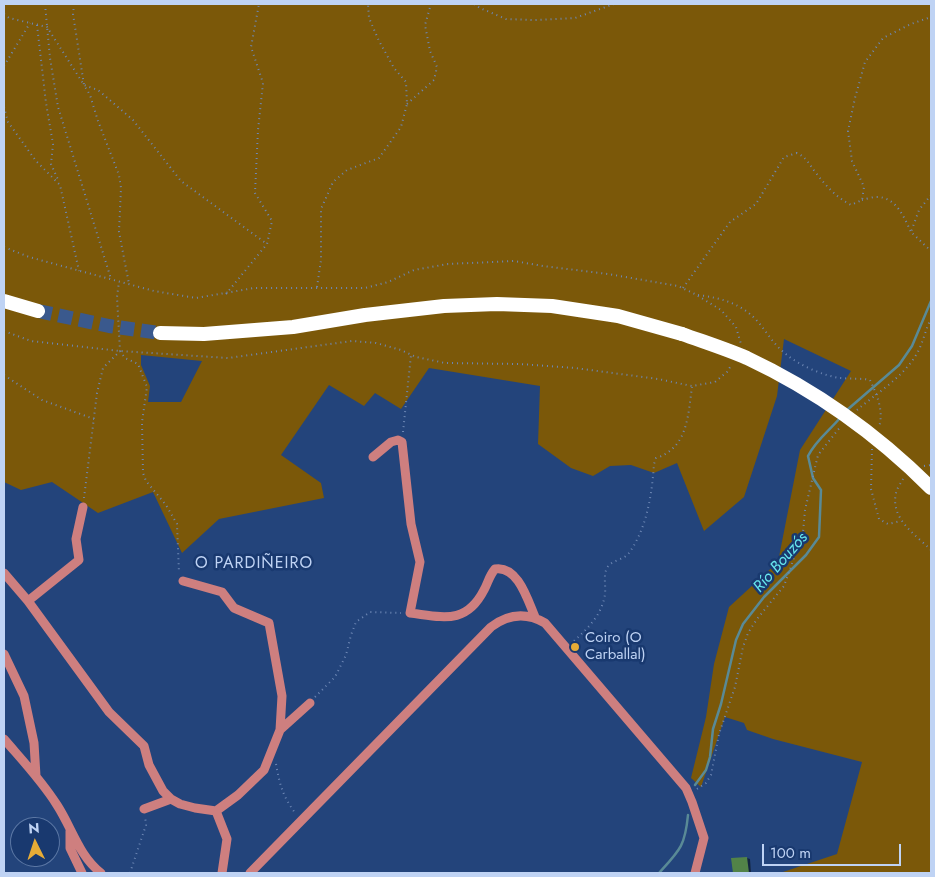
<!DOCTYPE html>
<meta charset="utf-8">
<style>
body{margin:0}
#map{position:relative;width:935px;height:877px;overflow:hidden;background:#23447b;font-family:Jost,sans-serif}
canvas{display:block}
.frame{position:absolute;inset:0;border:5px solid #bfd3f4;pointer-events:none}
.north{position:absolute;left:10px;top:817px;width:50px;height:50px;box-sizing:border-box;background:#19396f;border:1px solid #5b77a4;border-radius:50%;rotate:356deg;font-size:14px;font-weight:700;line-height:20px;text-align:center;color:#bfd3f4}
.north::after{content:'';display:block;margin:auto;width:18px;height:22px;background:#e7ac36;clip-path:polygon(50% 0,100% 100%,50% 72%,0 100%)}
.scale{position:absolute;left:762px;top:844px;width:139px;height:22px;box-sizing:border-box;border:2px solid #bfd3f4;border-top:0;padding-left:6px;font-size:15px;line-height:18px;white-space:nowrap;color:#bfd3f4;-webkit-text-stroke:4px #19396f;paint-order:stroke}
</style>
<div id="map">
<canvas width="935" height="877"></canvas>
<div class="frame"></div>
<div class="north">N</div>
<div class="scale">100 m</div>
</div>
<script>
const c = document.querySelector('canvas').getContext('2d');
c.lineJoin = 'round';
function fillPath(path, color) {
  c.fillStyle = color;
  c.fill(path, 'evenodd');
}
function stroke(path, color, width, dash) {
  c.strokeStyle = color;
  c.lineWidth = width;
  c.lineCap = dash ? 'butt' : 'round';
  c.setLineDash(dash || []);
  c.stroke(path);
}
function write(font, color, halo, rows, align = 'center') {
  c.font = font + ' Jost,sans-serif';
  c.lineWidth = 5;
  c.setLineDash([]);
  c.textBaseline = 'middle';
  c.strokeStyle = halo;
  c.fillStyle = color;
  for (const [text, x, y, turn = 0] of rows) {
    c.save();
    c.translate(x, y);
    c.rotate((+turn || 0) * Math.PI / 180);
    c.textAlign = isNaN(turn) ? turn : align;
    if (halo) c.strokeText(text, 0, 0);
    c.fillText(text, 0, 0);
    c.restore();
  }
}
fillPath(new Path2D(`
 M4 4H931V873H780L837 854 862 762 773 739 747 730 744 723 725 717 701 787 691 778 706 717 714 664 729 607 778 562 800 450 851 371 784 339 777 396 744 497 704 531 677 463 654 473 631 465 610 466 593 476 571 468 538 444 540 386 429 368 401 409 375 393 364 406 329 385 281 455 321 483 324 498 219 519 182 553 153 492 98 513 52 482 21 490 4 482ZM141 355 202 361 181 402H148L150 386 141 365Z`), '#7b5809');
fillPath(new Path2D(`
 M747 858 750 859 751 873H734L733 859Z`), '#0007');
stroke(new Path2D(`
 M847 410 899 365 912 346 931 301
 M695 785 706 770 710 757 713 729 721 704 736 640 743 624 764 597 806 555 819 537 821 490 813 478 808 456C816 440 829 431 840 418
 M659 873C680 850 685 846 688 815`), '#598a96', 2.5);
fillPath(new Path2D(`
 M747 857 749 873H733L731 858Z`), '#528348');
stroke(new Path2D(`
 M38 311 109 326 160 333`), '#3a598d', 14, [14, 7]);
stroke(new Path2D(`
 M45 4 50 58 58 107 111 279
 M74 4 73 14 84 85 90 95 98 121 119 175 121 188 119 232 129 284
 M474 4 480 8 506 19 534 20 575 18 614 4
 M4 14 9 18 47 27 84 85 98 90 133 120 181 181 267 244
 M37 25 46 103 53 144 51 164 59 182
 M4 66 30 23
 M407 104 434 80 437 67 430 51 425 25 431 4
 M4 107 8 122 36 161 60 185 79 271
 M931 195 919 210 911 232 931 251
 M862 200C866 199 872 197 877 197 896 197 904 217 911 232
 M4 247 29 257 154 291 196 298 254 288H365L388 282 414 270 448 264 514 261 543 266 608 274 678 286 695 294 721 310 736 327 741 344
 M317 287 321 260V209L333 182 347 170 379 158 401 127 407 104 406 82 394 68 379 41 369 18 368 4
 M683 288 730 222 756 204 784 157 797 153C807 158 809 164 816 173 826 186 836 197 851 205L862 200 864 187 852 161 848 131 855 98 865 62 883 38 911 24 931 17
 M226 294 267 244 272 221 255 193 258 130 263 83 251 47 259 4
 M698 295C722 298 743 304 759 323 768 334 775 346 787 355 799 365 824 376 840 378 850 379 860 378 870 380 877 395 884 411 879 427
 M4 331 31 341 120 351 228 358 352 341 376 343 401 350 416 357 445 363 520 364 575 368 658 379 692 386 715 382 727 372 732 364
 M120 351 125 358 138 364 147 387 142 422 143 473 146 481 166 505 177 524 179 573
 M4 375 42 400 94 419
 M857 410C877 393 902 378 916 355 923 344 925 330 931 319
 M403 432 411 355
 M872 449 871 489 879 519 888 524 901 521
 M924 466 931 465
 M903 479C901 483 897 488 896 493 890 519 916 535 931 550
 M84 498 97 393 103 368 120 351 117 297 119 282
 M574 641C588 628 602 615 605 594 606 585 603 576 607 568 611 560 624 560 629 553 647 528 652 494 654 464L656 458C688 448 688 415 692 387
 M315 697 335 677 346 655 351 635 356 622 370 612 401 613
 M276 764C280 786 283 797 296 814
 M697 789 706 783 711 775 719 734 735 687 743 647 748 633 757 619 784 586 803 532 805 510 818 455 841 426
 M130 873 146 825 145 816`), '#6e88b5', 2, [1, 4]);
stroke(new Path2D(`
 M373 457 391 442 398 440 402 442 411 524 420 562 410 613C443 617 466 625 484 590 488 583 489 576 495 569 518 565 528 601 535 617
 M4 573 28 601 109 712 144 746 149 765 163 791 171 799 180 804 195 808 216 811 238 795 264 770 280 730 282 696 269 623 234 608 222 592 183 581
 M28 601 79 560 76 539 83 507
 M4 654 24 696 34 743 36 776
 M280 730 310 703
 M4 739C22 760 42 781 57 805 72 828 79 856 101 873
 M144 809 171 799
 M216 811 227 839 222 873
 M70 831V848L82 873
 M250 873 491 627C508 614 526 612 545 623L686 788 692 802 704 838 695 873`), '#ce7f7f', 9);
stroke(new Path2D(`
 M4 301 38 311
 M160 333 204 334 293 327 365 315 444 306 497 304 552 306 618 316 682 334`), '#fff', 14);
stroke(new Path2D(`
 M682 334C704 342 726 349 747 358 815 390 878 435 931 488`), '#fff', 14);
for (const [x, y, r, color] of [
 [575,647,5,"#e7ac36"]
]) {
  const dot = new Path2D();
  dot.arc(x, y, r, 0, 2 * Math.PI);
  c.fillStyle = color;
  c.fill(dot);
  stroke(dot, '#19396f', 2);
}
write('15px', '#bfd3f4', '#19396f', [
 ["Coiro (O",585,638],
 ["Carballal)",585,655]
], 'left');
write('italic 16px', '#67e7ee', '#19396f', [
 ["Río Bouzós",781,563,-49]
]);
c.letterSpacing = '1px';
write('16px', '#bfd3f4', '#19396f', [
 ["O PARDIÑEIRO",254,564]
]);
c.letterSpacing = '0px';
</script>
